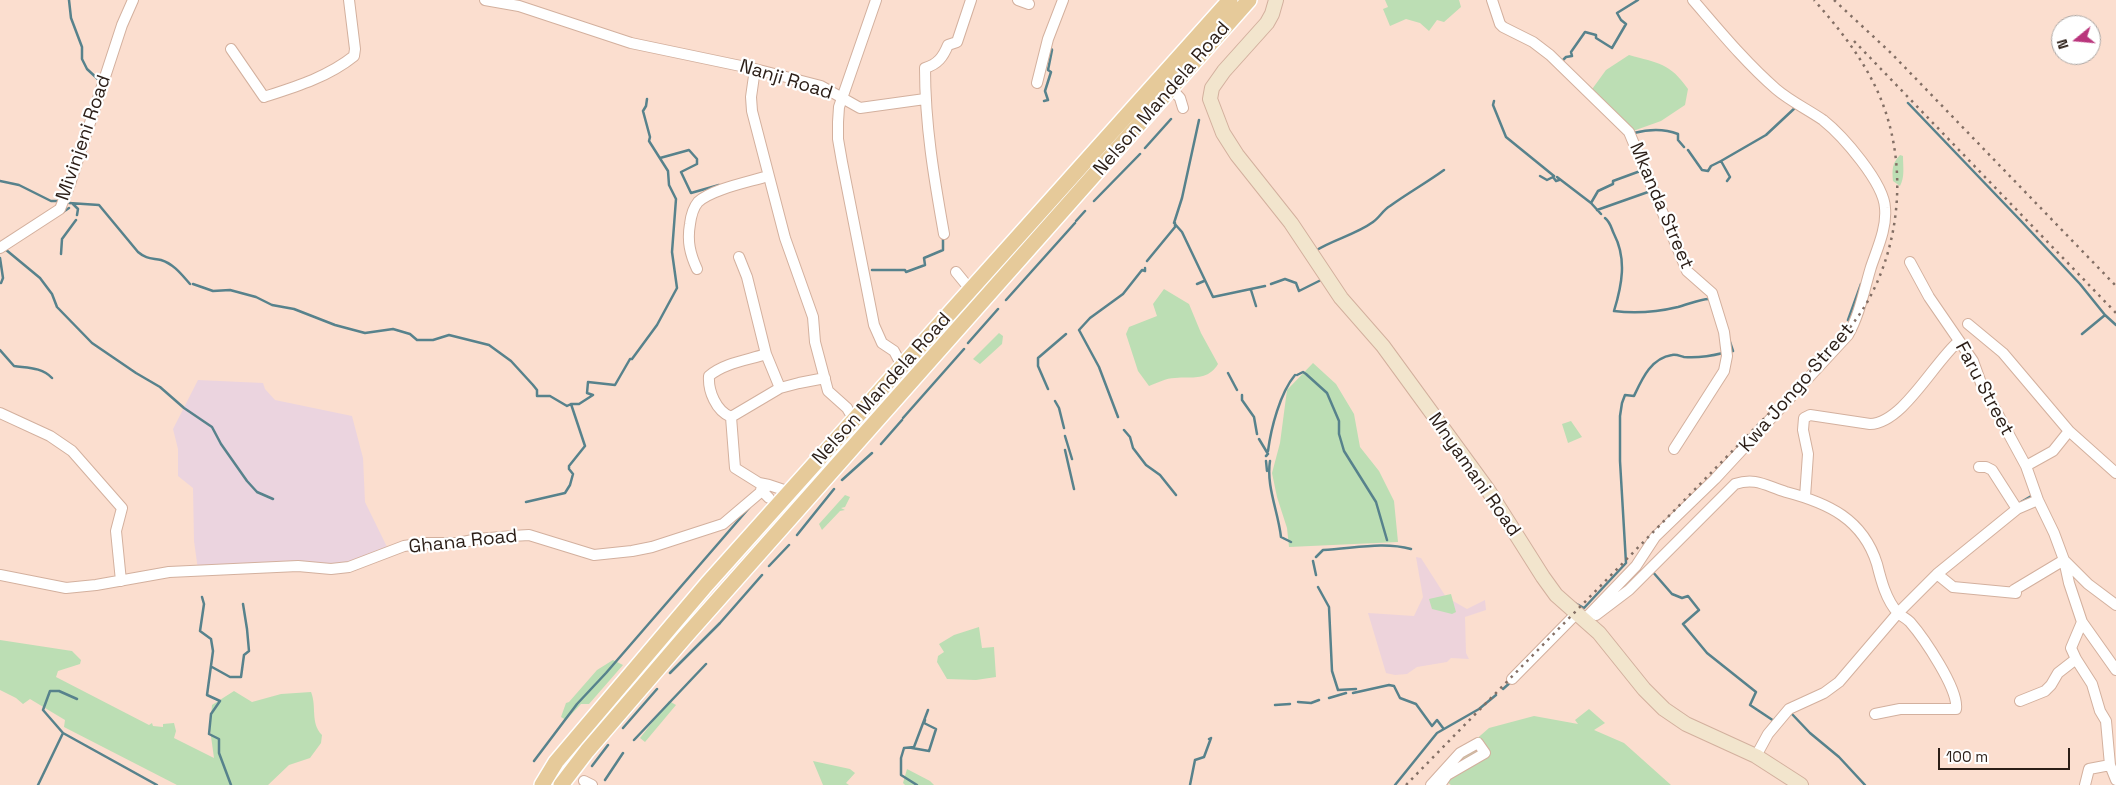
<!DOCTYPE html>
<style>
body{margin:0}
#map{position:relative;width:2116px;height:785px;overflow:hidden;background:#fbdecf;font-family:"Space Grotesk",sans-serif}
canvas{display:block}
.north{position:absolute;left:2051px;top:15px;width:50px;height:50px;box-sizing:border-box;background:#fff;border:1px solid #aaa5a2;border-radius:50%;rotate:253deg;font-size:14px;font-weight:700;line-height:20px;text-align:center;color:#2b1e17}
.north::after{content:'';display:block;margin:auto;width:18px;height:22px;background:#b9357c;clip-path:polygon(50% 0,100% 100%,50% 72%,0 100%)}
.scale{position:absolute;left:1938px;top:748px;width:132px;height:22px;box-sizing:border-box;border:2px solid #2b1e17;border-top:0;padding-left:6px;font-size:15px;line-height:18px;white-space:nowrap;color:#2b1e17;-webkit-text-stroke:4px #fff;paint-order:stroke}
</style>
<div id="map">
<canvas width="2116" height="785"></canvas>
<div class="north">N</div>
<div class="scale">100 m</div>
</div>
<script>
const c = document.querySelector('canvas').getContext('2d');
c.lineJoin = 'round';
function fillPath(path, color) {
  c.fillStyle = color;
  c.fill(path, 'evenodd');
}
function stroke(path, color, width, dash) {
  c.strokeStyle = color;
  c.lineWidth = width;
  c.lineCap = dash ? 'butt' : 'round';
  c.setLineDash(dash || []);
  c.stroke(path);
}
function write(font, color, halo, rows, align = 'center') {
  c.font = font + ' "Space Grotesk",sans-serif';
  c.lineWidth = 4.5;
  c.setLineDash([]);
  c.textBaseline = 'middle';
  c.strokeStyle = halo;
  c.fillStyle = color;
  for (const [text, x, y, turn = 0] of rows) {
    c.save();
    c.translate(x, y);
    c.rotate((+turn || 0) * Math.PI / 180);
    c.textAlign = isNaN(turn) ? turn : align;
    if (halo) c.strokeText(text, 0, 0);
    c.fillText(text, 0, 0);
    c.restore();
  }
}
fillPath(new Path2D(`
 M198 380 263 383 265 389 275 400 352 416 363 458 365 502 389 551 350 567 198 570 194 541 193 488 178 476V449L173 429Z`), '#ebd4df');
fillPath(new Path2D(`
 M1416 557 1421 558 1446 597 1467 609 1485 600 1486 610 1465 617 1466 653 1469 659 1451 658 1447 662 1417 667 1407 674 1395 675 1386 673 1368 613 1414 616 1423 597Z`), '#edd3db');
fillPath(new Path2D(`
 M1385 0H1459L1461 7 1444 22 1437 20 1429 31 1420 23 1406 19 1390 26 1383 9 1388 7Z
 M1629 55C1658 63 1670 63 1688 89L1685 105 1661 121 1633 131 1590 92 1606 70Z
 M1900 155 1903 156C1903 167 1905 177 1900 186L1893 181C1892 170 1892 163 1900 155Z
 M1164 289 1189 304 1201 333 1218 364C1207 382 1191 376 1175 378 1166 378 1157 383 1149 386L1138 371 1126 334 1129 327 1157 316 1153 304Z
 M999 333 1003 336 1002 344 980 364 973 359Z
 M1313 363 1336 384 1354 414 1360 447 1379 471 1394 501 1398 542 1289 547 1287 528 1277 497 1272 473 1280 443 1287 390Z
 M1571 421 1582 437 1568 443 1562 424Z
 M845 495 850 497 845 507 841 508 845 510 840 511 822 530 819 524Z
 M1451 594 1456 612 1452 614 1432 609 1429 599Z
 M979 627 982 648 994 647 996 677 976 680 947 679 937 662 938 656 944 652 939 644 954 635Z
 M0 640 72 651 81 660 80 664 58 671 56 677 149 725 152 723 153 726 163 727V724L174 723 176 731 174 738 214 758 210 729 212 705 234 691 252 702 281 694 311 692C317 706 310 723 322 735L321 743 310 758 289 765 268 785H177L64 727 65 720 30 699 23 704 16 698 0 690Z
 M613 660 623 665 589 704H581L566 720 561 717 566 703 569 702 597 670Z
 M669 701 676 705 645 742 640 738Z
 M1589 709 1605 723 1594 730 1624 743 1671 785H1451L1447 782 1465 749 1489 728 1534 716 1578 724 1575 720Z
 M813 761 850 769 855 773 846 783 849 785H823Z
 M907 769 930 781 934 785H905L903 783Z`), '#bcdeb4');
stroke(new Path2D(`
 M69 0 71 18 82 47V59L87 69 101 82
 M1561 62 1566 57 1572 56 1571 52 1585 32 1596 35V38L1612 48 1626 24 1621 20 1617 13 1638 0
 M1044 101 1048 100 1045 91 1051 72 1048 70 1052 50 1050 47
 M1494 101 1493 105 1506 137 1554 176
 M1908 103 2021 221 2080 284 2105 315
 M1199 120 1182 198 1174 223 1182 232 1213 297 1265 286
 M1634 133C1649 129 1663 128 1678 134V140L1684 147
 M1145 148 1171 119
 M1688 150 1702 170 1708 171 1711 166 1721 161 1730 177 1727 181
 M660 158 689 150 697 159V164L681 172 691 193 719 185
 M1721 161 1766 135 1797 106
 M1540 176 1547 180 1553 177 1556 181 1559 180
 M1557 177 1591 203 1601 214
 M0 181 19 185 51 201H59
 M1094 201 1140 154
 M69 203 99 205 138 252C146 259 152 258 161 260 174 264 182 275 190 284
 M1591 203 1598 191 1613 184V181L1643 170
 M73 204 78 209 77 215
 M1597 210 1648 192 1651 193
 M63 212 69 208
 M1605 218C1611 223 1611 228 1614 234 1627 259 1622 285 1614 311 1636 314 1657 312 1678 307 1689 304 1703 298 1710 299
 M1076 221 1085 211
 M5 249 40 278 52 294 57 307 92 343 136 373 160 387 184 408 212 427 221 444 247 481 257 492 273 499
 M1315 251C1334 239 1355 235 1373 222 1380 217 1383 210 1390 206 1408 193 1426 183 1444 170
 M61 254 62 239 76 220
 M0 258 3 278 1 283
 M1147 261 1175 227V223
 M872 270H905L906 272 925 265 924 258 943 250V238
 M193 284 213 291 230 290 256 297 272 305 294 309 335 325 365 333 393 329 410 334 417 340H433L449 335 489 345 511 361 533 385 537 390V396H550L567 406 571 404 585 446 569 466V469L573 474 570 485 565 493 526 502
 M1197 284 1204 281
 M1271 284 1285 279 1296 283 1299 291 1323 279
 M1251 290 1256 306
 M1006 300 1075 223
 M1848 320 1861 284
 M2082 334 2105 315 2116 325
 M968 343 998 309
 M0 350 14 366C27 368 42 367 52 378
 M1728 352 1733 351 1730 342
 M1228 373 1237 390
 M1297 375 1303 372 1306 374 1327 393 1339 421V434L1344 451 1376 502 1387 540
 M1048 389 1038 366V358L1066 334
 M1242 395V400L1254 417 1257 434
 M1055 401 1059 408 1064 428
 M571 404H579L593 395 587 393 588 382 615 385 630 359H632L657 325 677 288 672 252 676 199 669 185 668 171 649 141 650 137 643 111 646 106 647 99
 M1118 417 1099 367 1079 330 1090 318 1123 294 1142 270 1145 271V268
 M903 418 964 349
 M1124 430 1130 437 1133 448 1146 465 1160 475 1176 495
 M1065 436 1072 459
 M1259 439 1268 454
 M881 444 902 420
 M1065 450 1074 489
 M1268 451C1271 428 1280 393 1295 375
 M1266 456 1267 455
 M1266 461 1267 471
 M1270 461C1266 486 1278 511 1281 537L1291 542
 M842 480 872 453
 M2021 502 2033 495
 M797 535 834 489
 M1316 557 1323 550C1352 549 1382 541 1411 549
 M1313 561 1316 575
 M769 566 789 545
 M1652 571 1672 594 1682 598 1688 596 1699 610 1683 624 1707 653 1756 692 1750 705 1774 721
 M1318 587 1329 607 1332 671 1338 690 1356 689
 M202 597 204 604 200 631 211 639 213 651 207 695 220 701 211 714 209 734 219 739V753L231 785
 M1573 602 1584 608 1626 563 1620 461V416L1622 403 1625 395 1634 396C1642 379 1651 358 1672 355 1676 354 1680 356 1684 357 1696 358 1711 356 1723 353
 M212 667 230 677H241L244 655 249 651 247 629 243 604
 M670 673 720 623 762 575
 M1503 689 1512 681
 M1353 693 1389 685 1394 686 1400 698 1416 704 1432 726 1437 720 1443 728
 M1329 698 1346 693
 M1298 702 1311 703 1319 700
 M1275 705 1290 704
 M1791 713 1810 733 1839 757 1865 785
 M623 728 657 689
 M63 733 43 710 50 691H59L77 699
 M634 740 706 664
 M912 748 929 751 936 729 924 723 925 720
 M534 761 577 704 606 673 749 508
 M592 766 608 745
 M605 780 623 753
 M38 785 63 733 157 785
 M917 785 901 775V758L904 748 914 747 928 710
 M1190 785 1195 760 1204 757 1211 738 1209 739
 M1395 785 1437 733 1479 709 1496 695`), '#57828c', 2.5);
const street = new Path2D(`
 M485 0 519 6 631 43 755 69 821 86 860 108 925 99
 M876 0 839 107 838 122V139L842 162 874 325 882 343 894 351 902 366
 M1018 0 1029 4
 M1492 0 1500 24 1503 27 1533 42 1550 55 1629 132 1687 271 1712 293 1724 332 1727 356 1724 371 1674 449
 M231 49 264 97C295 87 328 77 354 56L355 49 349 0
 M755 69 751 97 752 111 785 238 813 317 815 342 828 391 847 408 854 420
 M1037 83 1048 39 1063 0
 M1171 88 1180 98 1183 108
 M944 234C934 178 925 125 925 68 938 64 943 57 948 45L957 42 971 0
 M0 248 60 209 70 184 122 25 133 0
 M739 257 747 277 766 354C748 360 724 363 709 376 708 391 716 411 731 417L780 388 799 383 825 378
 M1910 262 1929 297 1973 361 1981 383 2026 466 2038 500 2054 533 2064 560 2069 583 2082 622 2116 670
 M697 269C690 254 687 241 690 224 691 216 693 208 698 202 712 189 749 182 768 176
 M956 272 965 283
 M1968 324 2003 353 2069 431
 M766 354 780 388
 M0 413 50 436 72 451 122 508 116 531 121 581
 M731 417 735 468 759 483 769 485
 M2026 466 2053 451 2069 431 2116 473
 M1979 467H1986L1992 470 2017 509
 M761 490 769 498
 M1805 497 1808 454 1803 430 1804 418 1810 415 1870 424C1903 423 1934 362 1959 341
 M1937 574 1953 587 2016 593 2014 590 2064 560 2088 584 2116 605
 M0 575 66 588 96 585 169 572 298 566 331 569 349 567 404 546 425 543H458L478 539 512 536 529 535 594 555 632 551 652 547 723 524 769 485 790 492
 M1596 615 1629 590 1735 484C1756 477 1766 486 1786 492 1828 503 1863 519 1877 564 1881 580 1886 600 1898 613 1901 616 1906 618 1910 622 1923 637 1959 689 1956 709H1900L1875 714
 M1584 620 1636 566 1655 537 1715 479 1848 335C1860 314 1864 290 1871 267 1877 249 1887 228 1885 208 1884 183 1843 136 1823 120 1807 109 1790 101 1776 89 1745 62 1719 30 1693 0
 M2082 622 2071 648 2076 659 2092 684 2100 711 2106 721 2110 765 2116 780
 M1512 679 1576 614
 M2020 701 2045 691 2051 685 2058 673 2076 659
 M1756 756 1768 734 1789 709 1824 693 1839 682 1898 613 1937 574 2017 509 2038 500
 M584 781 592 785
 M1431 785 1460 753 1478 743 1485 753 1447 775 1440 785
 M2085 785 2089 769 2110 765`);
const secondary = new Path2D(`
 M1276 0 1272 14 1267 23 1224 71 1212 88 1210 99 1223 133 1237 155 1291 223 1341 298 1383 346 1488 490 1543 577 1556 595 1599 633 1644 689 1664 709 1686 724 1756 756 1801 785`);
const primary = new Path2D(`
 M542 785 556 762 707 584 1230 0
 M561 785 587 751 685 637 1249 0`);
stroke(street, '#d3b09e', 12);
stroke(secondary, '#d3b09e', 16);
stroke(primary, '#fff', 18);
stroke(street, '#fff', 10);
stroke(secondary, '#f2e5cd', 14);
stroke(primary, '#e6ca9a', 15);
stroke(new Path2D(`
 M1834 0 1891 53 2116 286
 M1854 41 2116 313
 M1406 785 1832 349C1846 333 1860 316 1870 297 1905 231 1907 146 1872 80 1857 51 1836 25 1814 0`), '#836f65', 2.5, [2.5, 5]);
write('19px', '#2b1e17', '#fff', [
 ["Nanji Road",786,80,17],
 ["Nelson Mandela Road",1162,99,-49],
 ["Mivinjeni Road",84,138,-71],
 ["Mkanda Street",1661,206,67],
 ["Kwa Jongo Street",1797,388,-49],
 ["Nelson Mandela Road",882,389,-48],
 ["Faru Street",1984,389,62],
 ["Mnyamani Road",1474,475,55],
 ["Ghana Road",463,542,-6]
]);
</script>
